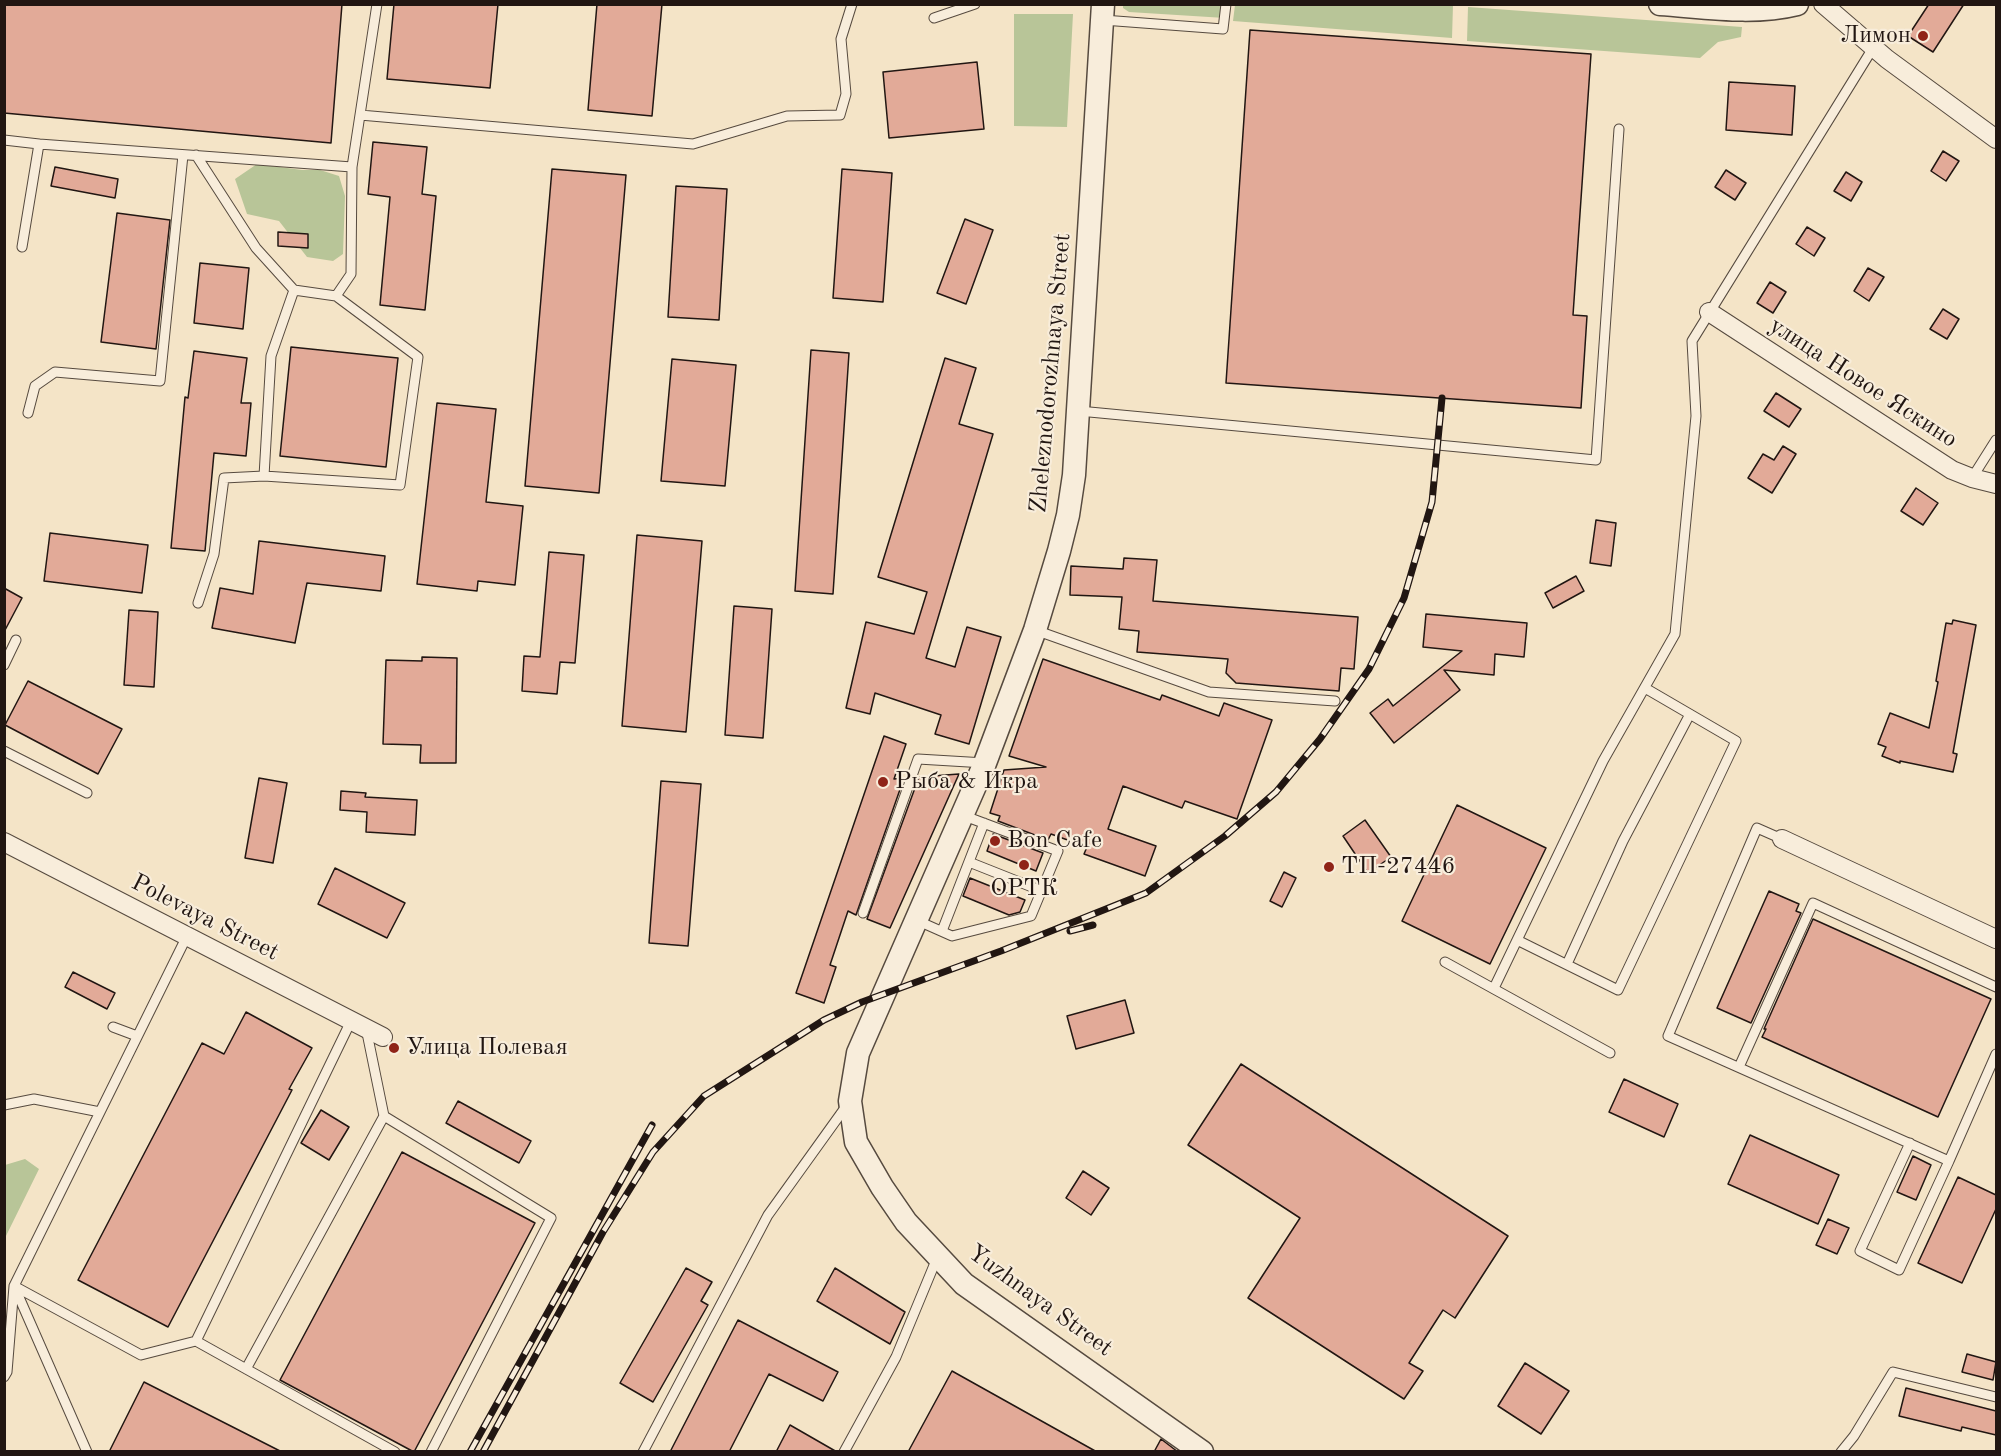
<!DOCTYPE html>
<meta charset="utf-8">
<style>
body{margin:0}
#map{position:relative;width:2001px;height:1456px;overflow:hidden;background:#f4e4c7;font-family:"Old Standard TT",serif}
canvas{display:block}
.frame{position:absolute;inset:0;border:6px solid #211612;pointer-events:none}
</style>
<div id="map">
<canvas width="2001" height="1456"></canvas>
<div class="frame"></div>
</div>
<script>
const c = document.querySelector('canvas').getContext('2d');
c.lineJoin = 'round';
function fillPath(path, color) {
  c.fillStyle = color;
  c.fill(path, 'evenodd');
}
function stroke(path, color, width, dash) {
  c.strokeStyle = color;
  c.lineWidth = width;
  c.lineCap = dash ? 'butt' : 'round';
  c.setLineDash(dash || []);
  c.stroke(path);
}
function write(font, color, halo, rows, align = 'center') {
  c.font = font + ' "Old Standard TT",serif';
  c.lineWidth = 4.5;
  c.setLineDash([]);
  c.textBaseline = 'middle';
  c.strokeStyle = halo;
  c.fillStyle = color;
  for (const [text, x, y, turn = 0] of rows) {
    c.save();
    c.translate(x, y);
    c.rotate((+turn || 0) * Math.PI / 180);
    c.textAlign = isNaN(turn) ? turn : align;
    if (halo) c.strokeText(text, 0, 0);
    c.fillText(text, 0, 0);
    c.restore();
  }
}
fillPath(new Path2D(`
 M1123 4 1225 5V18L1129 12 1123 8Z
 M1235 5H1453L1452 38 1233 21Z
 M1468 7 1742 27 1741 37 1718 42 1700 58 1467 41Z
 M1014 14H1073L1067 127 1014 126Z
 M257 164 302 170H320L339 176 345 196 343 254 333 261 307 257 279 221 247 214 235 179Z
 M25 1159 39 1169 5 1238V1165Z`), '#b8c598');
const building = new Path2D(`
 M4 4H342L331 143 4 113Z
 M394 4H498L490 88 387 79Z
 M597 4H662L652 116 588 110Z
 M1929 4H1964L1933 52 1908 36Z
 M1250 30 1591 54 1573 315 1587 316 1581 408 1226 383Z
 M977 62 984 129 889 138 883 72Z
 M1729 82 1795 86 1792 135 1726 130Z
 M373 142 427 147 422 194 436 196 425 310 380 305 390 197 368 194Z
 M1943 151 1959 161 1946 181 1931 171Z
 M55 167 118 179 115 198 51 186Z
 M552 169 626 175 599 493 525 486Z
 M842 169 892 173 883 302 833 298Z
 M1726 170 1746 183 1735 200 1715 187Z
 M1846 172 1862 182 1851 201 1834 191Z
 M676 186 727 189 719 320 668 317Z
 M117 213 170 220 156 349 101 342Z
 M965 219 993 230 966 304 937 293Z
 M1807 227 1825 238 1814 256 1796 244Z
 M278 232 308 234V248L278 246Z
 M200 263 249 268 243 329 194 323Z
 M1868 268 1884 277 1869 301 1854 291Z
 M1770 282 1786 292 1773 313 1757 303Z
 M1943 309 1959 319 1947 339 1930 329Z
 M291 347 398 358 386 467 280 456Z
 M811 350 849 353 833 594 795 591Z
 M194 351 247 358 241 403H251L246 456 214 453 205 551 171 548 185 397 188 398Z
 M945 358 976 368 959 424 993 434 926 658 955 667 967 627 1001 637 969 744 935 734 941 715 875 693 870 714 846 708 866 622 914 634 927 592 878 577Z
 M672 359 736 365 725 486 661 481Z
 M1776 393 1801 409 1789 427 1764 411Z
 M437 403 496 409 486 502 523 506 515 585 478 581 477 591 417 584Z
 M1783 446 1796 454 1772 493 1748 478 1763 454 1774 460Z
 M1916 488 1938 503 1923 525 1901 511Z
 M1596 520 1616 523 1611 566 1590 563Z
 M50 533 148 545 142 593 44 581Z
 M637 535 702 541 686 732 622 726Z
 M259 541 385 556 381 591 307 583 295 643 212 628 220 588 253 594Z
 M549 552 584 555 575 663 560 662 557 694 522 691 524 656 540 657Z
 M1124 558 1157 560 1153 601 1358 617 1354 669 1341 668 1339 691 1236 683 1226 673 1228 659 1137 652 1139 631 1119 629 1122 597 1070 595 1071 566 1123 569Z
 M1576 576 1584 591 1553 608 1545 593Z
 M4 588 22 598 4 632Z
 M734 606 772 609 763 738 725 735Z
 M129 610 158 612 154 687 124 685Z
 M1426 614 1527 623 1524 657 1495 654 1494 675 1444 670 1460 690 1394 743 1370 713 1388 699 1393 706 1462 651 1423 647Z
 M1953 620 1976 625 1953 753 1957 754 1953 772 1900 761V763L1882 756 1886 747 1878 744 1890 713 1929 728 1938 682 1936 681 1946 623 1952 624Z
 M422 657 457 658 456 763H420L421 745 383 744 386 660 422 661Z
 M1043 659 1160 700 1162 695 1219 716 1224 703 1272 720 1237 819 1185 801 1182 808 1123 786 1108 829 1156 846 1145 876 1084 854 1087 847 1051 834 1048 840 998 821 1000 816 990 813 1004 770 1046 767 1009 756Z
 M28 681 122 729 98 774 5 725Z
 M884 736 906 744 894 779 904 778 856 915 848 911 830 965 836 967 824 1003 796 993Z
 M959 774 890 928 867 919 919 777Z
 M259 778 287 783 273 863 245 858Z
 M661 781 701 784 688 946 649 943Z
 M341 791 366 793 365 797 417 800 415 835 366 832 367 812 340 810Z
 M1457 805 1546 848 1490 964 1402 921Z
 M1365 820 1391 857 1368 873 1343 836Z
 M993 834 1043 853 1036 871 987 851Z
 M335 868 405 903 387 938 318 904Z
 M1284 872 1296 878 1282 907 1270 901Z
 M970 878 1025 900 1020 912 1009 915 963 896Z
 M1769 891 1799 904 1796 911 1801 913 1751 1023 1717 1008Z
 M1813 919 1991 999 1938 1117 1762 1037 1766 1029H1764Z
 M73 972 115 993 107 1009 65 987Z
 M1125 1000 1134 1033 1076 1049 1067 1016Z
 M246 1012 312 1048 289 1089 292 1090 168 1327 78 1280 202 1043 224 1054Z
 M1241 1064 1508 1236 1455 1318 1443 1310 1409 1363 1423 1371 1404 1399 1248 1298 1300 1218 1188 1145Z
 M1624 1079 1678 1104 1664 1137 1609 1112Z
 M458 1101 531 1141 519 1163 446 1123Z
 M321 1110 349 1127 329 1160 301 1143Z
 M1750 1135 1839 1175 1818 1224 1728 1184Z
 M402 1152 535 1223 414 1452 280 1380Z
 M1913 1156 1931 1165 1916 1200 1897 1192Z
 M1083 1171 1109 1188 1091 1215 1066 1198Z
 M1958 1177 1996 1195V1209L1962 1283 1918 1263Z
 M1828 1219 1849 1228 1837 1254 1816 1245Z
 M686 1268 712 1282 701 1301 708 1305 653 1402 620 1383Z
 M835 1268 905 1312 890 1344 817 1301Z
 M738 1320 838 1372 823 1401 769 1374 729 1452H670Z
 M1967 1354 1996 1362 1993 1380 1962 1372Z
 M1525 1363 1569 1391 1541 1434 1498 1406Z
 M952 1371 1097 1452H908Z
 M144 1382 282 1452H109Z
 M1906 1388 1996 1411V1435L1962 1427 1961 1431 1899 1416Z
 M790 1425 837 1452H776Z
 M1161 1439 1178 1452H1154Z`);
fillPath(building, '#e2aa98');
stroke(building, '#211612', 1.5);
const service = new Path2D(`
 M934 18 975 4
 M1103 20 1223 29 1226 4
 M360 115 693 144 787 116 840 115 846 94 841 39 852 4
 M4 140 39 144 352 167 377 4
 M196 155 256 248 294 290 336 296 351 274 352 167
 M22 247 39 144
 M294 290 271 356 264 476 400 485 418 357 336 296
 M1079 411 1596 460 1619 129
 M28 413 35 386 55 372 160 381 183 155
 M1972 478 1996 440
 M198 603 214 554 224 478 264 476
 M1035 630 1209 692 1335 701
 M4 665 16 640
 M4 751 87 793
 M1782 839 1757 828 1668 1036 1949 1161 1996 1054
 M969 862 1042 891
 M863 913 918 759 985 763
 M916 920 952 936 1031 916 1058 851 962 815
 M942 931 984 823
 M1517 940 1618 990 1736 741 1645 688
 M1445 962 1610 1053
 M1567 964 1623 841 1690 714
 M1494 988 1603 761 1675 634 1696 416 1692 341 1873 48
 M113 1027 137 1036
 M366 1028 384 1116
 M1739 1067 1813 903 1996 987
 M4 1105 34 1099 100 1112
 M1910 1143 1860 1251 1899 1270 1949 1161
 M14 1286 141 1355 196 1341 351 1021
 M15 1288 87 1452
 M196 1341 395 1452
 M246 1369 384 1116 551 1218 431 1452
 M4 1377 7 1372 14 1286 187 936
 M643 1452 768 1215 847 1105
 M844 1452 896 1357 937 1258
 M1841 1452 1854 1436 1893 1372 1996 1397`);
const minor = new Path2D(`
 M1823 4 1887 59 1996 139
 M1709 312 1952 470 1972 478 1996 484
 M1782 839 1996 939
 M4 842 383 1037`);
const tertiary = new Path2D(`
 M1103 4 1074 475 1068 515 1059 551 1035 630 985 763 858 1053 850 1101 856 1142 882 1187 906 1222 964 1284 1202 1452
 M1660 4C1705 7 1753 15 1797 4`);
stroke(service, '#564a3f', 11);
stroke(minor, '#564a3f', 20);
stroke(tertiary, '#564a3f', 25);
stroke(service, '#f8eddb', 9);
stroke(minor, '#f8eddb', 18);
stroke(tertiary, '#f8eddb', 22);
const rail = new Path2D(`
 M1070 931 1093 925
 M470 1452 652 1125
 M483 1452 603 1232 653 1152 704 1096 824 1020 862 1002 1001 951 1146 893 1225 836 1276 792 1320 739 1369 669 1404 598 1432 502 1442 398`);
stroke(rail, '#211612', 7);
stroke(rail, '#f8eddb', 4.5, [14]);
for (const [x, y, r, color] of [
 [1923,36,6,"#8f2418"],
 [883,782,6,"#8f2418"],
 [995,841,6,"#8f2418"],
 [1024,865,6,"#8f2418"],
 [1329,867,6,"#8f2418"],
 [394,1048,6,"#8f2418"]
]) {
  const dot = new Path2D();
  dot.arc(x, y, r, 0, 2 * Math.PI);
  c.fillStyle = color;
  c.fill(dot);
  stroke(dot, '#f8eddb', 2);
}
write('24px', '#211612', '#f8eddb', [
 ["Лимон",1911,36,"right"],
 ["Рыба & Икра",895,782],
 ["Bon Cafe",1007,841],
 ["ТП-27446",1341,867],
 ["ОРТК",1024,889,"center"],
 ["Улица Полевая",406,1048]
], 'left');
write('24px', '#211612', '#f8eddb', [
 ["Zheleznodorozhnaya Street",1051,373,-85],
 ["улица Новое Яскино",1863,383,33],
 ["Polevaya Street",205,918,27],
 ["Yuzhnaya Street",1040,1301,36]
]);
</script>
